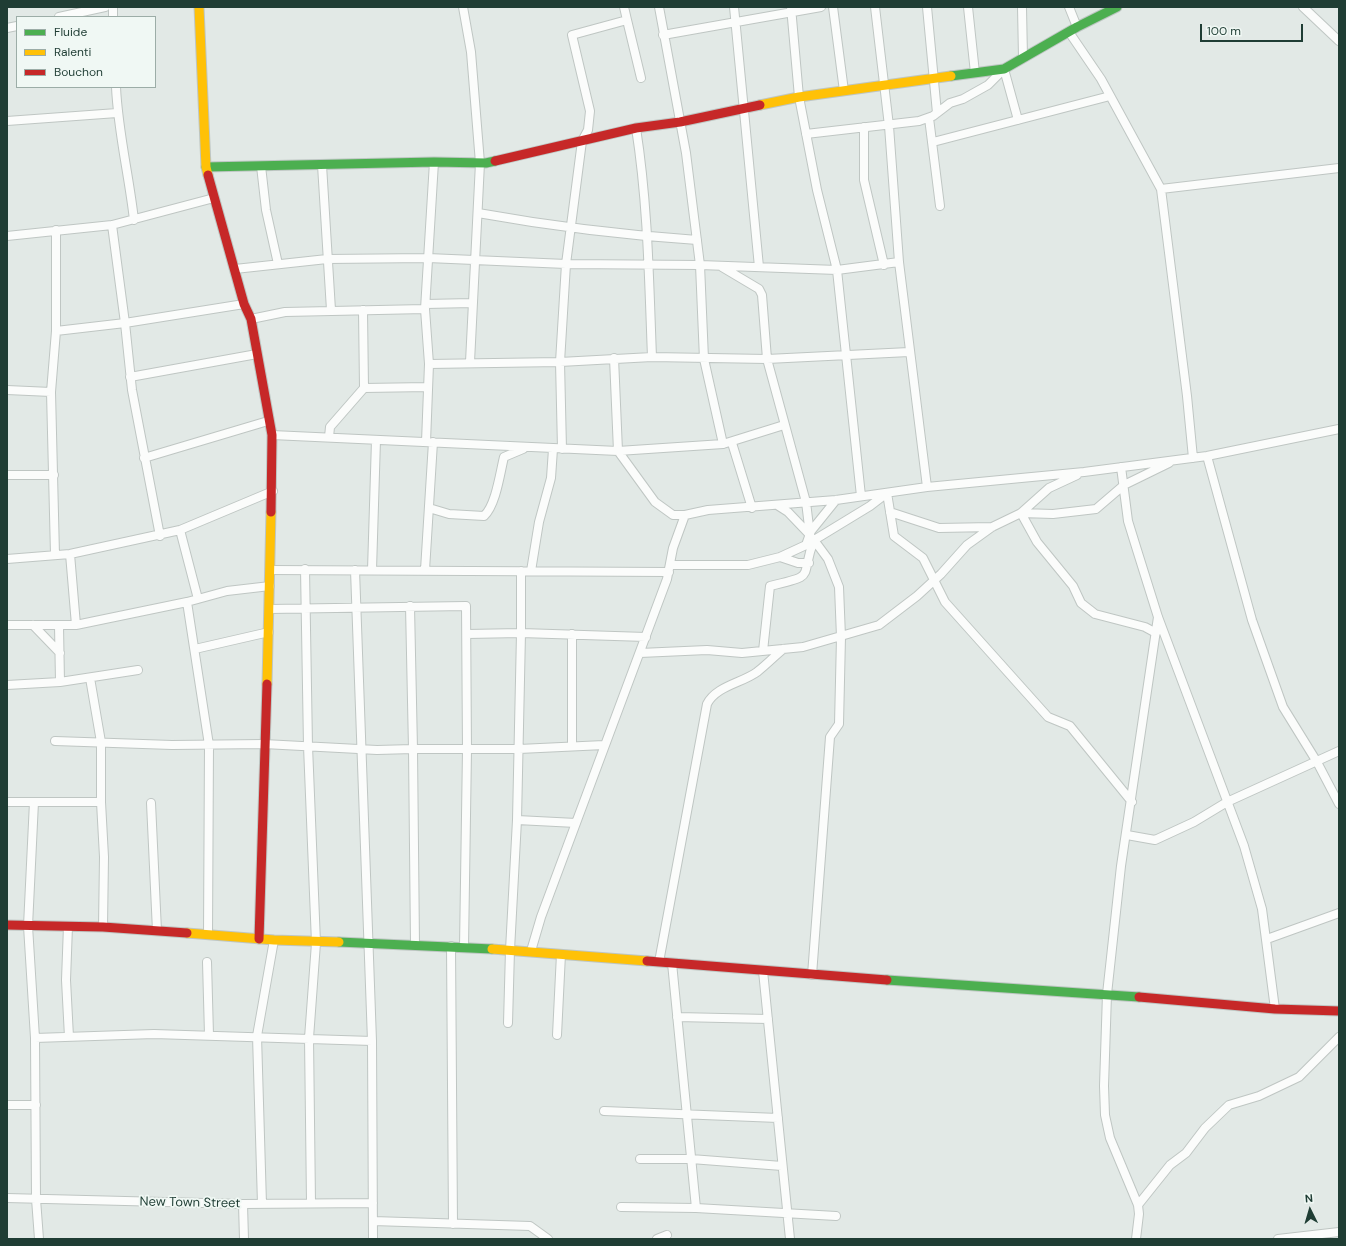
<!DOCTYPE html>
<style>
body{margin:0}
#map{position:relative;width:1346px;height:1246px;overflow:hidden;background:#e2e9e6;font-family:"DM Sans",sans-serif}
canvas{display:block}
.frame{position:absolute;inset:0;border:8px solid #1f3d34;pointer-events:none}
.legend{position:absolute;left:16px;top:16px;width:140px;height:72px;box-sizing:border-box;background:#f0f8f4;border:1px solid #9cada7;margin:0;padding:5px 7px;list-style:none;font-size:12px;color:#1f3d34}
.legend li{display:flex;align-items:center;gap:8px;height:20px}
.legend b{width:20px;border:1px solid #9cada7}
.north{position:absolute;left:1290px;top:1190px;width:40px;height:40px;-webkit-text-stroke:3px #f0f8f4;paint-order:stroke;rotate:355deg;font-size:11px;font-weight:700;line-height:16px;text-align:center;color:#1f3d34}
.north::after{content:'';display:block;margin:auto;width:14px;height:18px;background:#1f3d34;clip-path:polygon(50% 0,100% 100%,50% 72%,0 100%)}
.scale{position:absolute;left:1200px;top:24px;width:103px;height:18px;box-sizing:border-box;border:2px solid #1f3d34;border-top:0;padding-left:5px;font-size:12px;line-height:14px;white-space:nowrap;color:#1f3d34;-webkit-text-stroke:3px #f0f8f4;paint-order:stroke}
</style>
<div id="map">
<canvas width="1346" height="1246"></canvas>
<div class="frame"></div>
<ul class="legend">
<li><b style="height:5px;background:#4caf50"></b>Fluide</li>
<li><b style="height:5px;background:#ffc107"></b>Ralenti</li>
<li><b style="height:5px;background:#c62828"></b>Bouchon</li>
</ul>
<div class="north">N</div>
<div class="scale">100 m</div>
</div>
<script>
const c = document.querySelector('canvas').getContext('2d');
c.lineJoin = 'round';
function stroke(path, color, width, dash) {
  c.strokeStyle = color;
  c.lineWidth = width;
  c.lineCap = dash ? 'butt' : 'round';
  c.setLineDash(dash || []);
  c.stroke(path);
}
function write(font, color, halo, rows, align = 'center') {
  c.font = font + ' "DM Sans",sans-serif';
  c.lineWidth = 3.5;
  c.setLineDash([]);
  c.textBaseline = 'middle';
  c.strokeStyle = halo;
  c.fillStyle = color;
  for (const [text, x, y, turn = 0] of rows) {
    c.save();
    c.translate(x, y);
    c.rotate((+turn || 0) * Math.PI / 180);
    c.textAlign = isNaN(turn) ? turn : align;
    if (halo) c.strokeText(text, 0, 0);
    c.fillText(text, 0, 0);
    c.restore();
  }
}
const street = new Path2D(`
 M113 7V17
 M463 7 471 52 480 163 470 362
 M659 7 686 153 700 265 704 359 723 444
 M734 7 759 267
 M791 7 799 97 817 190 837 270 861 496
 M833 7 844 91
 M875 7 889 126 899 262 927 487
 M927 7 937 113
 M968 7 975 73
 M1022 7 1023 58
 M1069 7 1077 27
 M1303 7 1339 41
 M59 17 105 7
 M627 20 641 78
 M7 28 17 26
 M1069 32 1101 79 1161 189 1187 396 1193 458
 M663 35 821 7
 M116 87C118 132 129 175 134 220
 M929 118 940 206
 M7 121 117 113
 M864 127V180L884 265
 M636 128C648 204 649 281 652 357
 M806 134 919 121 933 116 950 103 963 99 988 85 1004 69 1018 120
 M933 142 1110 96
 M322 165 331 310
 M261 166 266 210 278 264
 M1161 189 1339 168
 M478 213C550 226 623 235 697 240
 M112 225 125 323 132 390 160 536
 M7 236 112 225 214 198
 M722 267 759 289 762 295 767 359 806 502 810 535
 M235 269 327 259 428 258 566 264 700 265 837 270 899 262
 M426 304 472 303
 M251 319 285 312 425 309
 M56 331 125 323 244 304
 M614 358 618 451 655 502 673 515H685L708 510 836 500 927 487 1084 472 1207 456 1339 429
 M429 364 560 362 652 357 767 359 909 352
 M130 377 257 354
 M364 388 428 387
 M7 390 51 392
 M272 435 618 451 723 444 784 425
 M329 437 330 427 364 388 363 310
 M426 442 429 364 425 309 434 162
 M732 443 752 508
 M562 449 560 362 566 264 582 141 588 130 590 111 572 35 627 20 624 7
 M1207 456 1252 620 1283 707 1317 762 1339 804
 M144 458 268 421
 M1121 467 1128 521 1137 550 1158 617 1244 846 1262 909 1275 1009
 M7 475H54
 M777 505 788 512 810 535
 M429 508 449 514 484 516C496 505 500 473 504 457L523 449
 M890 512 939 528 992 527
 M1021 513 1037 542 1073 586 1081 603 1095 614 1145 627 1156 633
 M1021 513 1053 514 1096 509 1124 485 1169 463
 M180 530 198 599
 M806 545 870 506 887 493 894 536 923 558 945 602 1048 717 1070 726 1132 802
 M70 554 76 625
 M55 555 51 392 56 331V230
 M780 557 798 563H809
 M7 559 70 554 180 530 273 491
 M670 565H748L780 557 806 545 811 531 836 500
 M305 569 308 746 316 943 309 1038 311 1203
 M270 570 669 572
 M355 570 372 1041 373 1239
 M372 570 376 440
 M425 570 433 442
 M521 571V633L646 637
 M531 571 539 522 551 478 553 449
 M187 602 209 745 208 935
 M270 609 466 606 467 750 464 947
 M7 625H76L187 602 227 591 270 586
 M33 625 60 653
 M59 626 60 682
 M467 634 521 633 517 820 510 950 508 1023
 M195 649 269 632
 M763 651 770 586C818 575 799 579 814 540
 M640 653 707 650 742 653 803 647 879 625 917 596 941 574 967 545 992 527 1021 513 1049 488 1077 475
 M90 678 101 742V802L104 857 103 927
 M7 685 60 682 138 670
 M55 741 172 745 264 744 377 750 413 749 410 606
 M572 746V634
 M7 802H101
 M34 802 28 926 35 1038 36 1199 39 1239
 M151 803 157 931
 M517 820 576 823
 M1127 835 1155 840 1194 822 1227 802 1339 751
 M68 926 66 980 69 1037
 M1267 939 1339 913
 M415 945 413 749H519L604 745
 M451 946 453 1224
 M531 951 541 917 576 823 667 579 673 548 685 515
 M207 962 209 1035
 M659 962 707 704C716 686 742 683 757 672 766 665 775 656 783 649
 M672 963 696 1208
 M763 971 790 1239
 M812 975 830 737 839 724 841 637 839 587 828 559 814 540
 M677 1017 768 1019
 M557 1035 561 954
 M35 1038 154 1034 372 1041
 M7 1105H36
 M604 1111 778 1118
 M640 1159H691L782 1166
 M7 1198 243 1204 373 1203
 M243 1204 244 1239
 M262 1204 257 1036 274 940
 M1138 1205 1170 1165 1186 1153 1205 1128 1229 1105 1259 1096 1299 1077 1339 1037
 M621 1207 696 1208 836 1216
 M373 1221 530 1226 548 1239
 M657 1239 667 1235
 M1136 1239 1139 1214 1138 1205 1110 1138 1105 1115 1104 1086 1107 994 1121 866 1158 617
 M1278 1239 1339 1232`);
const fast = new Path2D(`
 M951 76 1004 69 1077 27 1117 7
 M206 167 434 162 486 163 495 161
 M339 942 492 949
 M887 980 1139 997`);
const slow = new Path2D(`
 M199 7 206 167 208 175
 M760 105 799 97 951 76
 M267 684 271 512
 M187 933 274 940 339 942
 M492 949 647 961`);
const jam = new Path2D(`
 M495 161 636 128 680 122 760 105
 M208 175 244 304 251 319 272 435 271 512
 M7 925 103 927 187 933
 M259 939 267 684
 M647 961 887 980
 M1139 997 1275 1009 1339 1011`);
stroke(street, '#bfc6c3', 10);
stroke(fast, '#bec6c3', 11);
stroke(slow, '#bec6c3', 11);
stroke(jam, '#bec6c3', 11);
stroke(street, '#fbfcfb', 8);
stroke(fast, '#4caf50', 9);
stroke(slow, '#ffc107', 9);
stroke(jam, '#c62828', 9);
write('13px', '#1f3d34', '#f0f8f4', [
 ["New Town Street",190,1203,1]
]);
</script>
